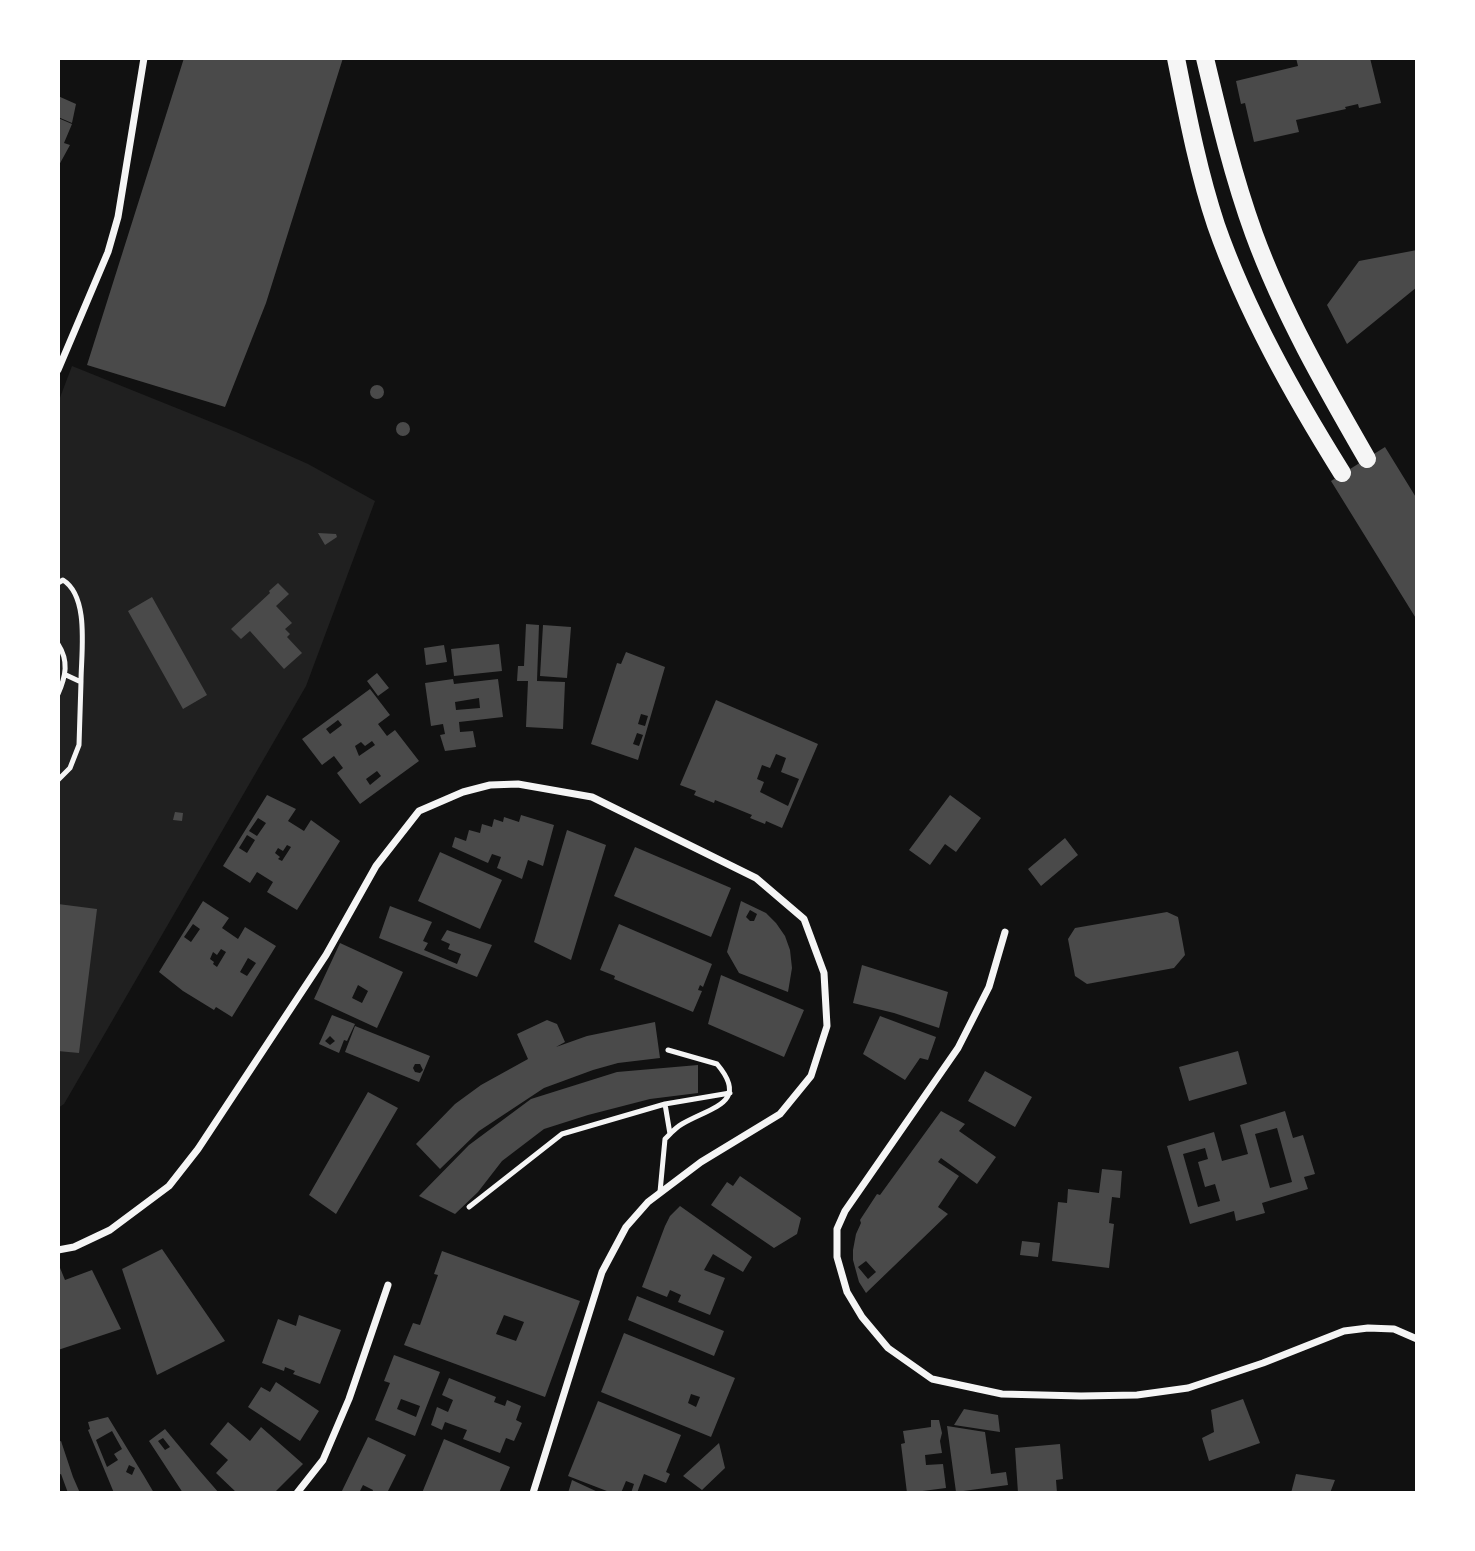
<!DOCTYPE html>
<style>
body{margin:0}
#map{position:relative;width:1475px;height:1551px;overflow:hidden;background:#111;font-family:Ubuntu,sans-serif}
canvas{display:block}
.frame{position:absolute;inset:0;border:60px solid #fff;pointer-events:none}
</style>
<div id="map">
<canvas width="1475" height="1551"></canvas>
<div class="frame"></div>
</div>
<script>
const c = document.querySelector('canvas').getContext('2d');
c.lineJoin = 'round';
function fillPath(path, color) {
  c.fillStyle = color;
  c.fill(path, 'evenodd');
}
function stroke(path, color, width, dash) {
  c.strokeStyle = color;
  c.lineWidth = width;
  c.lineCap = dash ? 'butt' : 'round';
  c.setLineDash(dash || []);
  c.stroke(path);
}
fillPath(new Path2D(`
 M72 366 236 432 308 464 375 501 306 686 64 1104 58 1108V403Z`), '#202020');
fillPath(new Path2D(`
 M184 58H343L266 303 225 407 87 365Z
 M1296 58H1370L1381 103 1359 108 1358 104 1345 107 1346 109 1296 120 1299 132 1254 142 1245 103 1241 104 1236 81 1298 66Z
 M58 96 76 104 72 123 58 117Z
 M58 118 72 124 64 143 70 145 58 167Z
 M1417 250V287L1347 344 1327 305 1359 261Z
 M370 392a7 7 0 1 1 14 0a7 7 0 1 1-14 0Z
 M396 429a7 7 0 1 1 14 0a7 7 0 1 1-14 0Z
 M1385 447 1417 499V620L1331 481Z
 M318 533 336 534 337 537 325 545Z
 M278 583 289 594 276 606 292 623 285 629 290 634 287 637 302 653 284 669 250 631 241 639 231 629 270 593 269 591Z
 M152 597 207 695 183 709 128 611Z
 M526 624 539 625 537 681 565 682 563 729 526 727 528 681H517L518 666H524Z
 M543 625 571 627 567 678 540 676Z
 M499 644 502 671 454 676 451 649Z
 M444 645 447 662 426 665 424 648Z
 M626 652 665 667 638 760 591 744 617 663 621 664ZM641 714 648 716 645 726 638 724ZM637 733 643 735 639 746 633 744Z
 M377 673 389 688 378 696 367 681Z
 M453 679 454 684 498 679 503 717 459 722 460 732 473 731 476 747 445 751 440 735 445 734 443 724 431 726 425 683ZM479 698 480 708 456 710 455 702Z
 M370 689 390 715 378 724 387 736 395 730 419 761 360 804 337 773 343 768 334 756 322 765 302 739ZM338 720 342 725 330 734 326 729ZM372 741 375 745 359 756 355 746 361 742 365 746ZM377 771 381 776 370 785 366 779Z
 M716 700 818 744 782 828 766 821 765 824 750 818 752 815 730 806 715 800 714 803 694 795 696 791 680 785ZM776 754 786 758 781 772 799 779 788 806 760 792 764 782 757 779 762 765 770 768Z
 M267 795 296 809 288 821 304 831 311 820 340 841 297 910 267 892 273 882 257 872 250 883 223 866ZM258 818 266 823 257 836 249 831ZM247 835 255 840 247 853 239 848ZM287 845 291 847 282 861 278 859 280 857 275 853 278 848 283 851Z
 M950 795 981 818 956 852 945 844 930 865 909 850Z
 M175 812 183 813 182 821 173 820Z
 M521 815 554 825 543 866 528 860 522 879 497 868 501 857 492 854 488 863 452 847 455 837 466 841 469 830 480 833 482 824 492 827 494 819 503 822 504 817 519 822Z
 M567 830 606 845 571 960 534 942Z
 M1065 838 1078 855 1041 886 1028 869Z
 M635 847 731 888 711 937 614 896Z
 M440 852 502 880 480 929 418 901Z
 M203 901 229 918 222 928 238 939 245 927 276 946 232 1017 216 1007 214 1010 183 991 159 972ZM193 924 200 929 191 942 184 937ZM221 949 226 952 217 967 213 964 214 962 210 959 213 952 217 955ZM248 958 256 963 247 976 240 972Z
 M741 901 766 913 776 923 785 936 790 950 792 968 788 992 739 973 727 952ZM750 910 757 914 754 921H750L746 917Z
 M58 904 97 909 79 1053 58 1051Z
 M390 906 432 922 423 941 428 943 424 950 457 964 461 954 448 949 450 944 441 940 447 930 492 945 477 977 379 938Z
 M1167 912 1178 917 1185 955 1174 968 1087 984 1075 976 1068 939 1075 928Z
 M619 924 712 964 703 987 700 985 698 990 702 991 693 1012 614 979 615 976 600 970Z
 M340 943 403 972 377 1028 314 999ZM358 985 368 991 362 1003 352 998Z
 M862 965 948 992 939 1028 894 1013 853 1003Z
 M721 975 804 1010 784 1057 708 1024Z
 M332 1015 355 1024 347 1041 344 1040 339 1053 319 1044ZM330 1036 335 1041 330 1045 325 1041Z
 M880 1016 936 1037 928 1060 920 1058 905 1080 863 1054Z
 M547 1020 557 1024 565 1042 556 1047 587 1036 655 1022 660 1058 618 1063 593 1070 544 1088 479 1131 440 1169 416 1144 455 1104 481 1085 528 1059 517 1034Z
 M355 1026 430 1056 419 1082 345 1052ZM415 1064H420L423 1070 420 1073 415 1072 413 1068Z
 M1238 1051 1247 1084 1189 1101 1179 1067Z
 M698 1065V1093L650 1099 588 1115 544 1129 502 1161 478 1192 455 1214 419 1196 469 1145 531 1099 617 1072Z
 M985 1071 1032 1097 1015 1127 968 1101Z
 M368 1092 398 1108 336 1214 309 1195Z
 M941 1111 965 1124 959 1131 996 1157 977 1184 941 1158 938 1162 959 1176 938 1207 948 1214 866 1293 859 1282 853 1260V1250L856 1234 861 1223 860 1220 877 1194 880 1195ZM866 1261 876 1272 868 1279 858 1267Z
 M1285 1111 1293 1138 1303 1135 1315 1174 1304 1177 1308 1189 1262 1203 1265 1213 1236 1221 1234 1211 1190 1224 1167 1146 1214 1132 1222 1161 1248 1154 1240 1125ZM1277 1128 1292 1182 1270 1188 1255 1134ZM1205 1148 1208 1159 1198 1162 1205 1187 1215 1184 1220 1201 1198 1207 1183 1154Z
 M1102 1169 1122 1171 1120 1198 1112 1197 1109 1223 1114 1224 1109 1268 1052 1261 1058 1202 1067 1203 1068 1189 1099 1193Z
 M740 1176 801 1218 797 1234 774 1248 711 1205 727 1182 733 1186Z
 M680 1206 752 1257 743 1272 713 1254 704 1270 725 1278 710 1315 678 1302 681 1295 670 1290 667 1297 642 1287 665 1226 670 1216Z
 M1022 1241 1040 1243 1038 1257 1020 1255Z
 M162 1249 225 1341 157 1375 122 1269Z
 M442 1251 580 1301 545 1397 404 1345 413 1323 420 1325 438 1275 434 1274ZM504 1315 524 1322 516 1341 496 1334Z
 M58 1263 65 1280 92 1270 121 1329 58 1350Z
 M637 1296 724 1331 714 1356 628 1320Z
 M299 1315 341 1330 320 1384 293 1374 295 1371 285 1367 284 1371 262 1363 278 1319 296 1326Z
 M624 1333 735 1378 711 1437 601 1392ZM691 1394 700 1397 696 1407 688 1403Z
 M394 1355 440 1372 415 1436 375 1420 390 1383 384 1381ZM401 1399 420 1406 416 1417 397 1409Z
 M449 1378 496 1397 494 1402 505 1406 507 1400 521 1406 516 1420 522 1423 514 1441 506 1438 500 1453 463 1439 467 1430 445 1422 442 1430 431 1425 437 1407 448 1412 453 1400 442 1395Z
 M276 1382 319 1411 300 1441 248 1407 261 1387 270 1392Z
 M1243 1399 1260 1443 1209 1461 1202 1438 1214 1432 1211 1410Z
 M598 1401 681 1435 666 1472 670 1474 666 1483 644 1474 637 1493H631L634 1484 626 1481 621 1493H612L568 1476Z
 M964 1409 998 1415 1000 1432 954 1425Z
 M108 1417 144 1476 154 1493H114L88 1430 90 1429 88 1422ZM112 1431 122 1449 114 1454 118 1460 107 1467 96 1440ZM129 1465 135 1468 132 1475 126 1472Z
 M931 1420H939L942 1433 940 1441 942 1453 925 1455 926 1465 943 1464 946 1488 907 1493 901 1444 905 1443 903 1431 931 1427Z
 M228 1422 250 1441 261 1427 303 1464 274 1493H237L216 1473 228 1460 210 1444Z
 M947 1426 985 1432 991 1474 1006 1472 1008 1485 956 1492Z
 M165 1429 199 1470 219 1493H183L149 1441ZM163 1438 170 1447 165 1450 158 1441Z
 M368 1437 406 1455 387 1493H372L373 1490 363 1485 359 1493H341Z
 M444 1439 510 1467 499 1493H422Z
 M61 1441 73 1477 80 1493H68L61 1474 58 1475V1442Z
 M719 1443 725 1468 702 1490 683 1476Z
 M1060 1444 1063 1479 1056 1480 1057 1493H1018L1015 1448Z
 M1296 1474 1335 1480 1330 1493H1291Z
 M572 1480 600 1493H568Z`), '#4a4a4a');
stroke(new Path2D(`
 M58 583 63 580C90 597 81 653 81 682
 M58 644C69 661 66 676 58 694
 M58 780 70 768 79 745 81 682 66 675
 M665 1104 670 1134
 M660 1192 665 1139C671 1133 675 1128 682 1124 711 1107 750 1103 717 1064L668 1050
 M469 1207 562 1134 665 1104 730 1093`), '#f5f5f5', 5);
stroke(new Path2D(`
 M58 370 108 252 118 217 144 58
 M1005 932 989 987 958 1048 845 1211 837 1229V1257L847 1292 862 1317 888 1348 932 1379 1002 1394 1081 1396 1137 1395 1188 1388 1263 1363 1344 1331 1368 1328 1394 1329 1417 1339
 M58 1250 74 1247 110 1230 169 1186 198 1149 326 955 376 866 419 811 463 792 490 785 518 784 592 797 756 878 804 919 824 973 827 1026 811 1076 780 1114 701 1162 648 1202 626 1227 602 1272 533 1493
 M297 1493 323 1460 349 1399 388 1285`), '#f5f5f5', 7);
stroke(new Path2D(`
 M1176 58C1187 113 1198 171 1216 225 1246 311 1294 396 1342 473
 M1205 58C1219 117 1233 176 1254 234 1283 313 1325 386 1367 459`), '#f5f5f5', 18);
</script>
